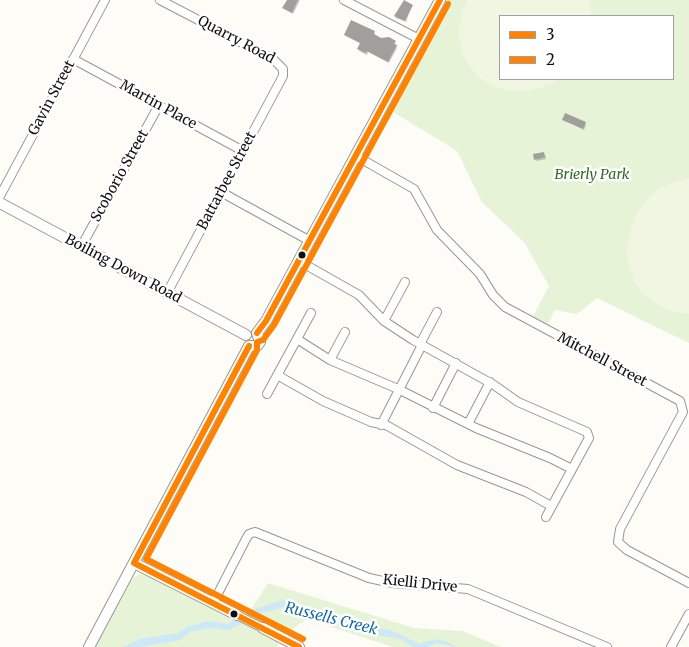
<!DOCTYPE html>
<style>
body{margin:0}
#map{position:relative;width:689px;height:647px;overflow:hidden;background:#fdfcf7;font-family:Merriweather,serif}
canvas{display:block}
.legend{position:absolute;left:499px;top:15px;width:175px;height:65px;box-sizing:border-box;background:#fff;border:1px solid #a0a0a0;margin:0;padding:6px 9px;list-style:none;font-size:15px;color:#111}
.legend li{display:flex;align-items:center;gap:10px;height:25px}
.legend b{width:25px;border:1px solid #a0a0a0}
</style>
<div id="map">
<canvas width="689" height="647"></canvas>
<ul class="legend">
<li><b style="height:6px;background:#ff8200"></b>3</li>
<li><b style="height:6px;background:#ff8200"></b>2</li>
</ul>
</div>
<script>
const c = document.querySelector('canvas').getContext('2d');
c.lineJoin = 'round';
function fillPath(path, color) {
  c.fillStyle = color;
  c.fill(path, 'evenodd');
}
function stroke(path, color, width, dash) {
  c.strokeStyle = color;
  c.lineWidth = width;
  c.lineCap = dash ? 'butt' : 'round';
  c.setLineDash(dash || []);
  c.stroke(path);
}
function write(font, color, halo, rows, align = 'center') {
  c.font = font + ' Merriweather,serif';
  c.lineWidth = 5;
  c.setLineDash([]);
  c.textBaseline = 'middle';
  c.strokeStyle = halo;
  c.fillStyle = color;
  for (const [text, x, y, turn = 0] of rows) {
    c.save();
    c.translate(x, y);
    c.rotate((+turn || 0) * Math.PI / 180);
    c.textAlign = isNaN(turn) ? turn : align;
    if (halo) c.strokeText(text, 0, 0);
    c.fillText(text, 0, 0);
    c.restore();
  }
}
fillPath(new Path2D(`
 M448 0H689V343L597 298 577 314 555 310 545 330 530 322 549 286 524 242 482 202 457 151 390 110ZM500 16H673V79H500Z
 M139 574 148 575 242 623 268 583 414 628 462 631 501 647H393L307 619 284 635 277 647H94L133 578Z`), '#e7f3d7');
fillPath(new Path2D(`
 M467 0H589L592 16H500V79H559C499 115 438 65 467 0Z
 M689 179V314C599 305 616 185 689 179Z`), '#f0f6e1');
fillPath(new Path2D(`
 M283 600 360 626 391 630 420 644C433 639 443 637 455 647L437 643 427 647H413L401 639 358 632 283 607 259 614 229 630 209 628 190 632 180 640 140 647H123L140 639 178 633 187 627 208 621 227 624 255 609Z`), '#cde8f7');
fillPath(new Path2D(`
 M287 0H300L293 14 284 8Z
 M412 5 406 22 396 18 395 16Z
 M374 32 375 36 381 39 396 44 397 48 389 63 368 52 367 55 359 51 361 44 345 35Z
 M563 119 585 123 586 125 584 130Z
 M545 155 546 159 537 161 536 159Z`), '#0003');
fillPath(new Path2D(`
 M287 0H298L292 13 282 8Z
 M404 0 413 5 405 21 394 16Z
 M351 20 375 31 374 34 381 38 389 37 396 41 394 44 397 45 388 62 367 51 366 53 357 49 360 43 344 35Z
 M565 113 586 122 583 129 562 120Z
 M544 152 545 157 534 160 533 154Z`), '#a19f9c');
const minor = new Path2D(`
 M160 0 273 59 283 69V76L167 293
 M344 0 419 39
 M73 59 243 151
 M356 156 414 189 437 230 480 274 493 295 505 307 680 401 683 412 620 529 618 542 627 550 689 583
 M221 192 310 241
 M0 196 105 0
 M81 247 159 105
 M299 261 359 295 384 321 413 340 494 385 518 402 587 432 589 438 546 517
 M384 321 405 282
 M297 339 330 360 398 389 476 428 550 458 572 469
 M420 344 437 312
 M330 360 345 332
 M277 375 323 401 371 422 386 425 457 465 526 492 551 506
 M267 394 311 313
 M433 408 456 363
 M468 424 490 382
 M381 425 422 345
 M213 603 246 539 249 534 255 532 369 578 392 583 468 589 607 647
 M237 615 263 628
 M671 647 689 614`);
const tertiary = new Path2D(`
 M0 203 246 335
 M257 333 266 321 440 0
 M249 346H257L260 342 257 333
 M134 563 237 615
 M263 628 299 647
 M89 647 249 346`);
stroke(minor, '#979795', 10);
stroke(tertiary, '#979795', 12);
stroke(minor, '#fffffe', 8);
stroke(tertiary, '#fffffe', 10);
stroke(new Path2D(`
 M257 333 266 321 440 0
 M134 563 249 346
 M134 563 299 647`), '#ff8200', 6);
stroke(new Path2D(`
 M303 639 146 559 257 350V342L263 340 274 325 448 4`), '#ff8200', 6);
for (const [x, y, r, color] of [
 [302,255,4.5,"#111"],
 [234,614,4.5,"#111"]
]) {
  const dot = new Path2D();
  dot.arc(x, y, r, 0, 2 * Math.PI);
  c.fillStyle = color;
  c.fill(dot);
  stroke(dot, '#fff', 2);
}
write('14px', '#111', '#fff', [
 ["Quarry Road",236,40,28],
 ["Gavin Street",52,98,-62],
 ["Martin Place",158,105,29],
 ["Scoborio Street",120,176,-61],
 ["Battarbee Street",227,181,-62],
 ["Boiling Down Road",123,269,28],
 ["Mitchell Street",602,360,28],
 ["Kielli Drive",420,584,6]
]);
write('italic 14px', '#2f6b1f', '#fff', [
 ["Brierly Park",592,175]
]);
write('italic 15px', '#1768a6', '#fff', [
 ["Russells Creek",331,619,14]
]);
</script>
